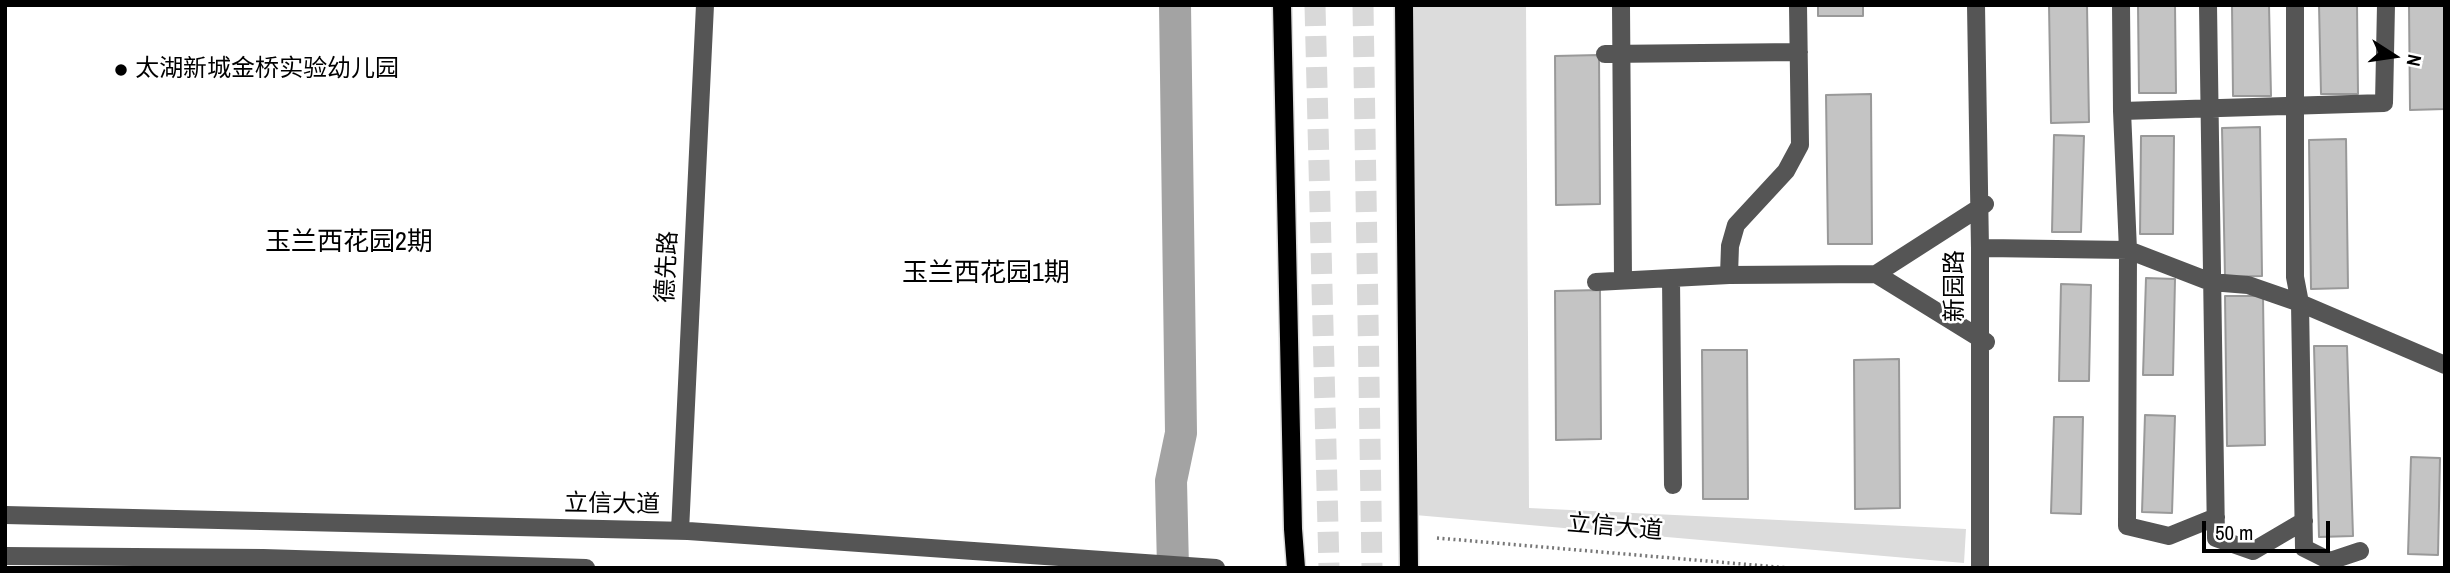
<!DOCTYPE html>
<meta charset="utf-8">
<style>
body{margin:0}
#map{position:relative;width:2450px;height:573px;overflow:hidden;background:#fff;font-family:"Archivo Narrow",sans-serif}
canvas{display:block}
.frame{position:absolute;inset:0;border:7px solid #000;pointer-events:none}
.north{position:absolute;left:2359px;top:21px;width:70px;height:70px;-webkit-text-stroke:5px #fff;paint-order:stroke;rotate:102deg;font-size:19px;font-weight:700;line-height:28px;text-align:center;color:#000}
.north::after{content:'';display:block;margin:auto;width:24px;height:32px;background:#000;clip-path:polygon(50% 0,100% 100%,50% 72%,0 100%)}
.scale{position:absolute;left:2202px;top:521px;width:128px;height:32px;box-sizing:border-box;border:4px solid #000;border-top:0;padding-left:9px;font-size:21px;line-height:24px;white-space:nowrap;color:#000;-webkit-text-stroke:5px #fff;paint-order:stroke}
</style>
<div id="map">
<canvas width="2450" height="573"></canvas>
<div class="frame"></div>
<div class="north">N</div>
<div class="scale">50 m</div>
</div>
<script>
const c = document.querySelector('canvas').getContext('2d');
c.lineJoin = 'round';
function fillPath(path, color) {
  c.fillStyle = color;
  c.fill(path, 'evenodd');
}
function stroke(path, color, width, dash) {
  c.strokeStyle = color;
  c.lineWidth = width;
  c.lineCap = dash ? 'butt' : 'round';
  c.setLineDash(dash || []);
  c.stroke(path);
}
function write(font, color, halo, rows, align = 'center') {
  c.font = font + ' "Archivo Narrow","Noto Sans SC",sans-serif';
  c.lineWidth = 5;
  c.setLineDash([]);
  c.textBaseline = 'middle';
  c.strokeStyle = halo;
  c.fillStyle = color;
  for (const [text, x, y, turn = 0] of rows) {
    c.save();
    c.translate(x, y);
    c.rotate((+turn || 0) * Math.PI / 180);
    c.textAlign = isNaN(turn) ? turn : align;
    if (halo) c.strokeText(text, 0, 0);
    c.fillText(text, 0, 0);
    c.restore();
  }
}
fillPath(new Path2D(`
 M1409 5H1526L1529 508 1966 529 1964 563 1415 515Z`), '#dcdcdc');
stroke(new Path2D(`
 M1173 568 1171 481 1181 433 1175 5`), '#a3a3a3', 32);
const building = new Path2D(`
 M1818 5H1863V16H1818Z
 M2049 5H2087L2089 122 2051 123Z
 M2138 5H2175L2176 93H2139Z
 M2232 5H2269L2271 96H2233Z
 M2319 5H2357L2358 94H2321Z
 M2409 5H2445V109L2410 110Z
 M1599 55 1600 204 1556 205 1555 56Z
 M1871 94 1872 244H1828L1826 95Z
 M2260 127 2262 276 2225 277 2222 128Z
 M2054 135 2084 136 2081 232H2052Z
 M2141 136H2174L2173 234H2140Z
 M2346 139 2348 288 2311 289 2309 140Z
 M2146 278 2175 279 2173 375H2143Z
 M2061 284 2091 285 2089 381H2059Z
 M1600 290 1601 439 1556 440 1555 291Z
 M2225 296H2263L2265 445 2227 446Z
 M2314 346H2347L2353 536 2319 537Z
 M1702 350H1747L1748 499H1703Z
 M1899 359 1900 508 1855 509 1854 360Z
 M2145 415 2175 416 2172 513 2142 512Z
 M2054 417H2083L2081 514 2051 513Z
 M2411 457 2440 458 2438 555 2408 554Z`);
fillPath(building, '#c4c4c4');
stroke(building, '#999', 2);
stroke(new Path2D(`
 M1315 5 1329 568
 M1363 5 1372 568`), '#d9d9d9', 21, [21, 10]);
const major = new Path2D(`
 M1282 5 1293 529 1296 568
 M1404 5 1409 568`);
stroke(major, '#dbdbdb', 21);
stroke(new Path2D(`
 M1437 538 1789 568`), '#777', 3.5, [2, 3.5]);
stroke(new Path2D(`
 M1621 5 1623 280
 M1976 5 1980 249V568
 M2121 5 2122 111 2128 250 2127 526 2169 536 2216 517
 M2208 5 2216 538 2253 551 2304 521
 M2295 5V277L2300 303 2304 548 2330 561 2360 551
 M1605 54 1799 52
 M2122 111 2384 103 2386 5
 M1985 248 2128 250 2211 282 2248 285 2300 303 2445 365
 M1876 274 1985 204
 M1729 275 1730 246 1736 225 1786 171 1800 145 1798 5
 M1671 278 1673 485
 M1596 282 1729 275 1876 274 1986 342
 M5 515 688 531 1216 568
 M680 531 705 5
 M5 556 263 558 586 568`), '#555', 18);
stroke(major, '#000', 18);
for (const [x, y, r, color] of [
 [121,70,7,"#000"]
]) {
  const dot = new Path2D();
  dot.arc(x, y, r, 0, 2 * Math.PI);
  c.fillStyle = color;
  c.fill(dot);
  stroke(dot, '#fff', 2.5);
}
write('24px', '#000', '#fff', [
 ["太湖新城金桥实验幼儿园",135,70]
], 'left');
write('24px', '#000', '#fff', [
 ["德先路",668,267,-87],
 ["新园路",1956,286,-90],
 ["立信大道",612,505,1],
 ["立信大道",1615,528,5]
]);
write('26px', '#000', '#fff', [
 ["玉兰西花园2期",349,243],
 ["玉兰西花园1期",986,274]
]);
</script>
